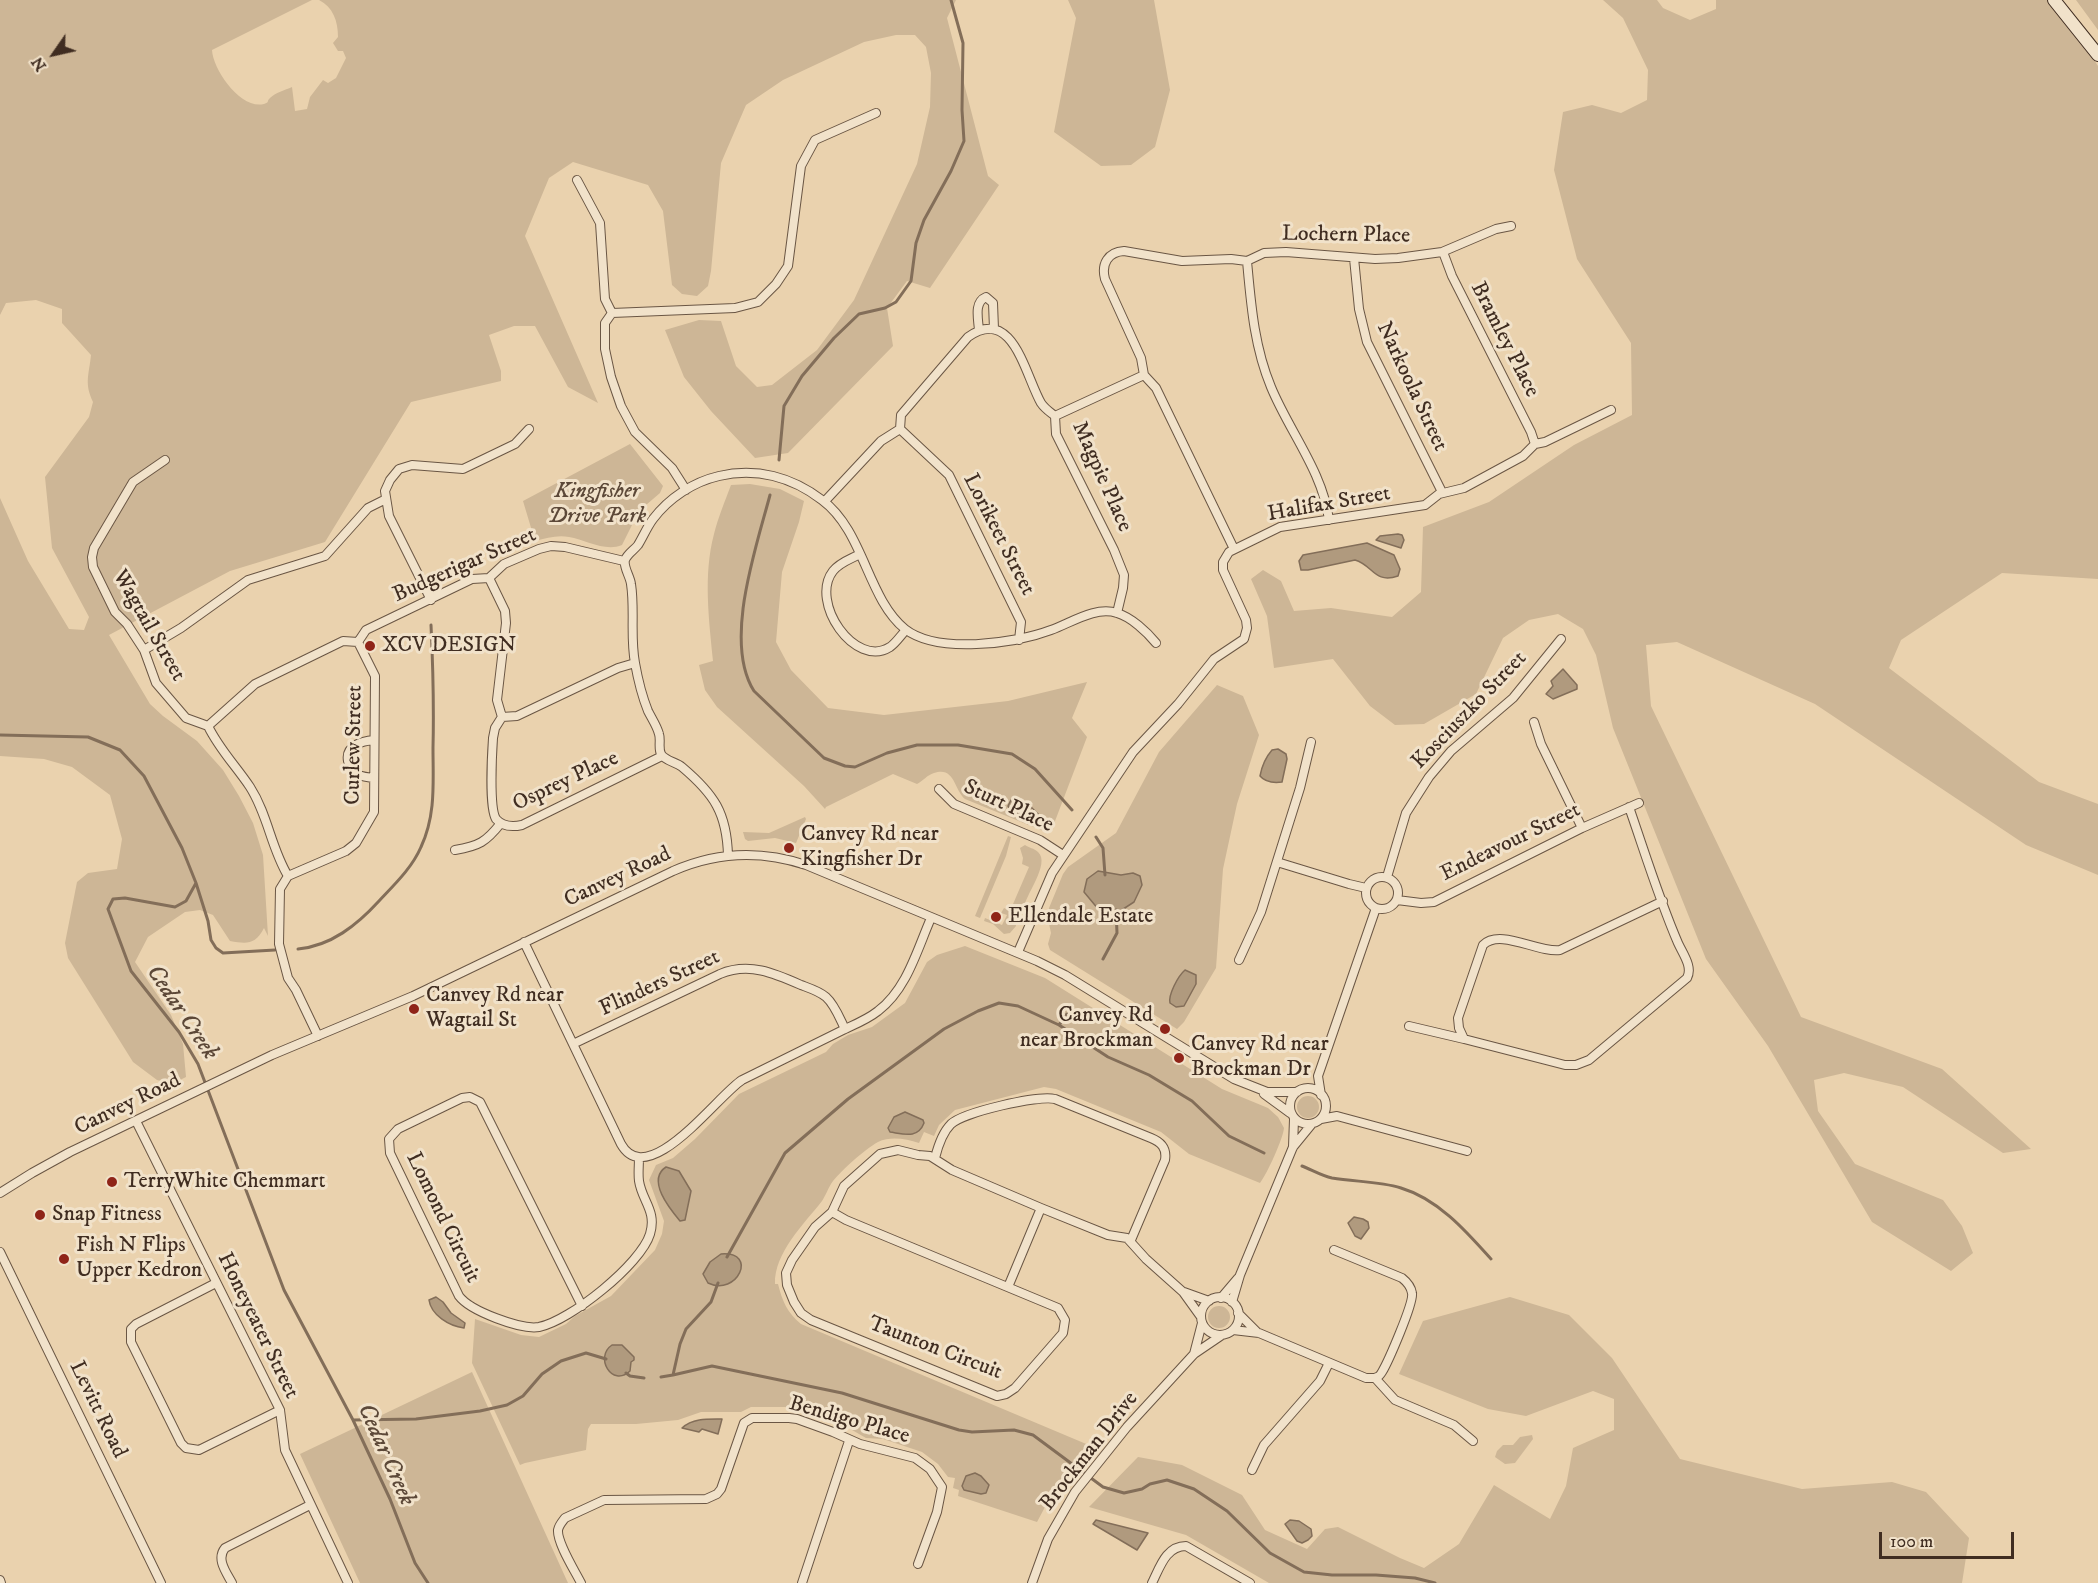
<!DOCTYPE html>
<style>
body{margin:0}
#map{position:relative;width:2098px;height:1583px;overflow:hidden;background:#ead2ae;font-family:"IM FELL DW Pica",serif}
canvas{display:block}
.north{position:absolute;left:24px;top:24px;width:60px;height:60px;-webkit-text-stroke:4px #f1e2ca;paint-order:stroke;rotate:236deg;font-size:16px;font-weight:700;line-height:24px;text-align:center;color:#402d21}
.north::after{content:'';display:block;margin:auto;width:21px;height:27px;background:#402d21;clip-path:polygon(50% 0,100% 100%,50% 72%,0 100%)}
.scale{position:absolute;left:1879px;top:1532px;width:135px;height:27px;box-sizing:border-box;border:3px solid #402d21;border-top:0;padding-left:8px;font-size:18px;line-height:21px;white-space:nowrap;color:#402d21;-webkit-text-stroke:4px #f1e2ca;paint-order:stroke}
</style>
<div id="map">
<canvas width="2098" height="1583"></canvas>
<div class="north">N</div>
<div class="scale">100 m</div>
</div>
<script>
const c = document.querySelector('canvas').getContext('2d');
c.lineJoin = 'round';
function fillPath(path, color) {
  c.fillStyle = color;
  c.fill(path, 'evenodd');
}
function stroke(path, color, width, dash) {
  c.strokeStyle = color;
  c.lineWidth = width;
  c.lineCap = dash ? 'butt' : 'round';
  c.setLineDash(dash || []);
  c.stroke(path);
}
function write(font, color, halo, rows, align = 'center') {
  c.font = font + ' "IM FELL DW Pica",serif';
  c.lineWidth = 6;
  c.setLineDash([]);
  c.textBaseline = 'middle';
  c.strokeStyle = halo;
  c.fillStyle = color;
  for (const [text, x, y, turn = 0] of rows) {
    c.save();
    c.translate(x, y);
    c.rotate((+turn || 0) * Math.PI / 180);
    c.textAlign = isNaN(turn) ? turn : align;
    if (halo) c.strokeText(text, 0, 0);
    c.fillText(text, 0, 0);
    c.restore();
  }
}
fillPath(new Path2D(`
 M0 0H312L212 50C213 70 241 110 264 104 270 102 266 102 270 98 275 93 285 90 292 87L295 111 307 109 310 97 323 80 328 83 336 78 346 58 343 51H338L333 43 338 37C338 21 333 7 319 0H956L947 18 988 176 999 185 930 288 907 281 887 308 893 346 788 453 755 458 711 411 684 377 665 330 699 320 721 321 736 366 757 387 772 385 817 350 854 300 917 164 930 107 931 73 926 47 915 35H896L864 42 783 80 746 105 721 163 711 271 708 286 697 296 682 294 672 285 663 211 648 185 573 162 549 178 525 236 598 403 568 387 535 326H514L489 335 501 371V381L411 402 325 542 230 571 109 635 150 704 163 716 197 741 223 770 239 796 253 823 263 855 268 936 264 928C255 945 247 944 230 941L213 915 200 910 185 912 148 937 135 962 171 1015 183 1044 186 1077 172 1084 157 1080 133 1062 68 958 65 943 77 882 88 873 117 869 122 839 110 795 72 767 44 759 0 756V498L28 561 69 629 84 630 89 617 52 548 45 477 89 417 93 402C84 383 89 375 91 355L62 323V309L36 300 6 303 0 315Z
 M1068 0H1154L1170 90 1155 147 1131 165 1101 166 1054 132 1076 18Z
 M1603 0H1657L1663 8 1690 20 1716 9V0H2055L2098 66V579L2002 573 1901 640 1889 668 2039 782 2098 804V875L2026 845 1815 704 1677 642 1646 645 1651 706 1801 1017 1942 1069 2031 1149 2003 1153 1903 1087 1844 1073 1814 1080 1818 1111 1855 1164 1943 1200 1962 1226 1973 1253 1951 1271 1872 1222 1768 1046 1706 959 1613 728 1596 655 1583 629 1558 614 1529 620 1503 638 1476 694 1424 724 1395 725 1370 706 1333 659 1274 668 1267 616 1251 579 1263 570 1281 581 1294 611 1331 608 1392 617 1421 592 1423 527 1489 502 1574 445 1632 415 1631 343 1577 259 1554 170 1563 112 1592 105 1621 113 1647 100 1648 70 1623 18Z
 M2076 0H2098V30Z
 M630 444 663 486 660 493 639 511 622 545C605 552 586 540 569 537 557 535 547 538 535 541L523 501Z
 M750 484 780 489 804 501 799 522 782 572 776 642 791 670 828 708 884 715 1008 701 1087 682 1072 718 1087 737 1052 829 1048 833 965 799C954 790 955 766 934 773 927 775 923 781 917 784L893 774 826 807 825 809 804 786 717 707 705 690 699 665 713 661C709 620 703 575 714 534 718 518 725 501 731 485Z
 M1217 685 1243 696 1259 735 1237 804 1223 869 1216 968 1184 1022 1177 1029 1050 950 1048 944 1051 933 1048 919 1049 908 1063 874 1068 867 1116 833 1159 752Z
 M805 817 806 819 796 843 775 838 748 841 745 839 743 832 769 833Z
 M1008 836 1011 837 1006 856 980 918 975 916Z
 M1025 845C1029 848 1034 848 1038 852 1051 864 1024 896 1023 911 1018 914 1015 920 1016 926L1010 933 1004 934 993 924 984 921 985 918 1002 925 1007 915 1001 913 1004 908 1010 911 1029 867 1022 864 1023 858 1020 848Z
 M965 946 1045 978 1222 1089 1268 1108 1278 1117 1284 1128C1283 1139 1267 1174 1260 1183L1189 1154 1161 1132 1056 1089 1044 1087 955 1110 939 1125 934 1136 924 1132 919 1143C906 1139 891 1136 878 1142 864 1150 843 1169 833 1181 828 1188 826 1195 822 1201 804 1224 774 1253 775 1284H778C782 1300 787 1313 801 1324L1091 1446 1089 1454 1045 1507 1037 1522 958 1496 959 1490 953 1488 955 1478 948 1477 938 1464 922 1452 883 1439 866 1438 845 1426 785 1407H751L741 1412H701L678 1420 636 1424H591L588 1429 586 1450 525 1463 520 1465 472 1363 475 1319 521 1335 539 1337 566 1324 575 1316 611 1296 655 1250 662 1234 664 1221 649 1180 656 1165 673 1158 695 1139 739 1094 826 1052 833 1044 848 1035 872 1027 905 1003 927 962 937 955Z
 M1297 1107a11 11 0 1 1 22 0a11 11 0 1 1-22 0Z
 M1510 1297 1569 1315 1612 1358 1680 1459 1802 1489 1892 1482 1926 1492 1969 1538 1962 1583H1269L1186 1535 1089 1507 1138 1457 1182 1465 1242 1495 1265 1530 1307 1549 1325 1529 1338 1527 1400 1558 1424 1568 1459 1544 1494 1485 1550 1519 1566 1486 1573 1448 1614 1430V1399L1593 1391 1526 1416 1488 1409 1399 1374 1423 1321Z
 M1208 1317a11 11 0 1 1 22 0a11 11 0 1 1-22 0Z
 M472 1372 568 1583H360L300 1454Z
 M1532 1435 1533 1439 1515 1463 1505 1464 1495 1457 1497 1451 1503 1445H1513L1520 1437Z`), '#cdb696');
const water = new Path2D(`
 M1398 534 1402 535 1404 540 1401 548 1376 540 1380 536Z
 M1367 543 1394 555 1400 569 1398 576C1374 584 1373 565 1355 560L1308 570H1301L1299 561 1303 555Z
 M1563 669 1577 685V689L1553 699 1546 694 1553 686 1551 681Z
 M1278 749 1286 754 1287 759 1282 782C1274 783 1265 782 1260 776 1262 765 1265 758 1272 750Z
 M1011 800 1031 807 1040 816 1037 821 1032 820 1010 809 1008 806Z
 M1098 871 1121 875 1133 873 1140 876 1142 885 1134 902 1114 915 1099 910 1084 892 1087 879Z
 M1185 970 1196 975V984L1184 1006 1176 1007 1170 1003C1168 995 1178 976 1185 970Z
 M905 1112 923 1120 924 1123C918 1139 904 1134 890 1132L888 1128 894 1117Z
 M666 1167 679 1171 691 1191 685 1220 680 1221C670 1209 646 1180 666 1167Z
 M1354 1217 1363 1219 1368 1222 1369 1228 1361 1239 1355 1236 1348 1223Z
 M721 1254C759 1251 737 1297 708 1283L703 1274 710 1262Z
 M436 1297 443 1302 451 1313 465 1323 464 1328C449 1326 431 1315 429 1300Z
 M612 1345H622L634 1357V1360L631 1362 630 1371C612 1388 594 1357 612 1345Z
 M722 1419 718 1434 702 1429 699 1432 682 1428C693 1418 708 1419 722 1419Z
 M975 1473 981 1476 989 1485 986 1493 981 1494 964 1490 962 1486 966 1476Z
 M1096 1520 1148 1533 1137 1550 1093 1524Z
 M1290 1520 1299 1521 1311 1529 1312 1536 1308 1540 1302 1543 1297 1541 1285 1524Z`);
fillPath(water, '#b09a7e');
stroke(water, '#836e59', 1.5);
stroke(new Path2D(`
 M779 460 784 406 802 376 834 338 859 314 885 308 896 302 911 281 916 243 924 220 951 171 964 141 962 110 963 43 951 0
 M770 495C756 548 723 642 754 691L824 758 845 766 855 767 887 753 917 745H958L1012 754 1035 769 1072 810
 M0 735 88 737 120 750 144 776 182 848 196 883 186 901 175 907 125 898 113 899 108 909 131 971 179 1032 198 1064 284 1290 353 1420 390 1499 415 1563 428 1583
 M1096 837 1103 848 1105 875
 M196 883 208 921 211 940 216 948 223 953 275 950
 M298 949C331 946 357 925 379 901 394 885 412 868 421 847 436 815 433 783 433 748 434 706 433 667 431 625
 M1103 959 1117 933 1116 910
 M1059 1025 1108 1057 1149 1075 1192 1101 1229 1136 1264 1153
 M1302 1166C1312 1170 1322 1176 1332 1178 1355 1182 1379 1181 1401 1188 1438 1199 1466 1231 1491 1259
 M727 1257 785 1153 848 1099 944 1029 978 1011 999 1003 1018 1006 1059 1025 1067 1014
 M626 1373 630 1376 644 1378
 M673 1375 712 1366 842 1393 959 1430 972 1432 1014 1430 1033 1435 1103 1487 1124 1493 1142 1489 1150 1484 1167 1480 1194 1489 1227 1511 1270 1553 1304 1572 1332 1575H1376L1415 1578 1435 1583
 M661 1377 673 1375 680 1344 686 1329 711 1302 718 1283
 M353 1420 416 1419 480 1411 507 1405 523 1396 542 1374 561 1361 586 1353 606 1359`), '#836e59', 3);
const street = new Path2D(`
 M577 180 600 223 605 299 612 313 605 323V349L611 377 621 406 635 432 672 468 686 490
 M1443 252 1452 276 1531 432 1535 444
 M1354 258 1359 309 1367 342 1442 492
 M1247 261C1251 304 1254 346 1271 387 1289 431 1323 472 1329 520
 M612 313 735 308 758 302 776 284 788 266 801 166 815 140 876 113
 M979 330C978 318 974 302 986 297L993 303 994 329
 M1055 416 1144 375
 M900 429 949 475 1021 622 1019 640
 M165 460 133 482 94 548 92 557 93 567 115 612 127 624 144 650 156 683 186 718 208 726C219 749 236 766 250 787 268 815 271 848 288 876L280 889 279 944 288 978 296 990 318 1036
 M825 501 881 441 900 429 901 415 968 337C1013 305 1025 375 1041 403 1045 409 1050 412 1055 416L1056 434 1114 550 1124 575 1123 588 1117 613
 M1234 549 1156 388 1144 375 1141 358 1105 279C1101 264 1108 252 1124 251L1182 261 1231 259 1247 261 1264 253 1286 252 1375 259 1398 258 1442 252 1496 229 1511 226
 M860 554C851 559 840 562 833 571 809 602 855 669 890 647 896 643 901 635 906 630
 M489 578 505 611 506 623 497 700 502 717 495 728 493 738C492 753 489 808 496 819 503 827 513 827 522 825L662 756
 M431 600 389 516 385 491 390 480 399 469 412 465 463 469 515 444 529 429
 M144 650 181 628 248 580 325 556 368 508 386 499
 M502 717 517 716 618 668 635 663
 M1534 722 1541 744 1582 828
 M208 726 255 684 343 641 358 642 366 630 472 579 489 578 504 564 539 549 551 546 565 547 624 561
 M374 778C368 777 360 777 355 773 351 771 349 766 348 761 345 745 363 741 374 740
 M939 789 954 804 1040 840 1063 855
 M1629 807C1645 853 1659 899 1678 943 1683 954 1693 967 1687 978L1589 1060 1576 1065H1565L1464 1039 1459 1028 1458 1018 1483 945C1500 928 1538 953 1560 950L1663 901
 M455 850C479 846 486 842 501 823
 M728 856C727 813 714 794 682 767 676 762 665 761 661 754 658 748 661 740 659 734 657 726 652 719 648 711 642 696 638 680 635 663 630 637 635 610 631 584 630 576 623 567 625 560 627 554 634 550 638 545 643 537 647 527 653 519 669 498 693 482 719 476 756 467 792 477 822 500 864 531 867 598 905 629 937 654 1014 644 1051 630 1071 623 1095 606 1117 613 1131 617 1147 632 1156 643
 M1277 862 1349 884 1366 888
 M288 876 346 851 356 843 374 812 375 676 358 642
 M1366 893a16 16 0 1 1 32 0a16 16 0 1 1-32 0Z
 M1387 877 1406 813 1429 777 1451 751 1513 698 1561 639
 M1397 900 1421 903 1434 902 1582 828 1639 803
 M524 942 621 1144C648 1192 718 1095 742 1080L845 1029
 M1018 952 1052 873 1133 752 1178 704 1214 659 1244 639 1247 628 1246 620 1223 570V562L1229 552 1280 527 1425 505 1439 494 1464 488 1523 456 1535 444 1545 442 1611 410
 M1239 960 1261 912 1300 788 1311 742
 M1409 1026 1464 1039
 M573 1044 720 974C749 962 774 973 801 985 809 988 819 991 826 997 835 1005 840 1019 845 1029 856 1024 868 1019 878 1011 907 989 917 950 931 918
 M1290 1106a18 18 0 1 1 36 0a18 18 0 1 1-36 0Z
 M1264 1094 1290 1113
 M1321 1095 1318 1076 1376 908
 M1321 1119 1337 1116 1467 1151
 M136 1121 280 1410 285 1450 348 1583
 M1293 1147 1294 1119
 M935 1158C938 1146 943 1132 951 1124 964 1112 1038 1095 1055 1099L1151 1138C1161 1142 1167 1148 1165 1160L1131 1240
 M0 1193 32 1173 70 1152 272 1055 413 996 673 871C716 852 761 850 806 865L1037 961 1065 975 1234 1079 1267 1092H1297
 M832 1212 846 1220 1058 1308 1065 1320 1063 1333 1015 1388 1006 1394 997 1396 811 1320 801 1313 794 1302 787 1285 786 1273 792 1260 815 1227Z
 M832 1212 844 1186 880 1154 898 1150 918 1155 930 1156 952 1170 1041 1208 1108 1235 1127 1238 1146 1259 1183 1292 1201 1317
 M1334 1250 1402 1278C1407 1282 1411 1287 1412 1293 1414 1303 1388 1362 1382 1372 1379 1377 1379 1376 1375 1378
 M0 1252 161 1583
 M216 1283 136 1324 131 1329V1342L181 1443 186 1448 199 1450 280 1410
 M1008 1287 1041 1208
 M1184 1292 1209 1301
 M1201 1316a19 19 0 1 1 38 0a19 19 0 1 1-38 0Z
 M1221 1298 1238 1278
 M1232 1302 1240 1275 1293 1147 1311 1125
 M582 1306 480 1102 470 1097 462 1098 398 1129 389 1139 390 1153 459 1296C470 1311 521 1330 539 1327 570 1321 641 1264 650 1234 657 1211 642 1201 639 1181 638 1174 639 1165 639 1158
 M1238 1313 1258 1333
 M1233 1330 1259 1333 1366 1378H1375L1395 1400 1454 1425 1473 1441
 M1194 1354 1202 1323
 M1252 1470 1264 1445 1320 1381 1329 1363
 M0 1580 1 1583
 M232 1583C226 1572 216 1559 225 1548L310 1505
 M581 1583C575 1571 557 1543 558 1530 559 1525 562 1522 565 1518L604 1500 706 1499 717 1494 721 1489 744 1423 752 1418H789L797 1419 833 1432 860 1444 915 1458 930 1469 942 1487 937 1512 918 1564
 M802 1583 849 1441
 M1032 1583 1048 1539 1075 1492 1127 1427 1194 1354 1222 1335
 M1152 1583C1160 1567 1166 1546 1186 1546L1250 1583`);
const secondary = new Path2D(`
 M2054 0 2098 55`);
stroke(street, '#6a5644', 10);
stroke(secondary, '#402d21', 14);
stroke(street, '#f1e2ca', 8);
stroke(secondary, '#f1e2ca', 12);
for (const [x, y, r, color] of [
 [370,646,6,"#8f2418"],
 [789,848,6,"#8f2418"],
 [996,917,6,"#8f2418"],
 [414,1009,6,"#8f2418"],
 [1165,1029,6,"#8f2418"],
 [1179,1058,6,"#8f2418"],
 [112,1182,6,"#8f2418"],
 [40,1215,6,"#8f2418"],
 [64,1259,6,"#8f2418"]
]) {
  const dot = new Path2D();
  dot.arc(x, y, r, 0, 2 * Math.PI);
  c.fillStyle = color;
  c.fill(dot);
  stroke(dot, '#f1e2ca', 2);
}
write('22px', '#402d21', '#f1e2ca', [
 ["Lochern Place",1346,236,1],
 ["Bramley Place",1504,340,63],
 ["Narkoola Street",1411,387,65],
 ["Magpie Place",1101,477,66],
 ["Halifax Street",1329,505,-10],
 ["Lorikeet Street",998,535,63],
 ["Budgerigar Street",465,566,-24],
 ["Wagtail Street",148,626,60],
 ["Kosciuszko Street",1470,711,-46],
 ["Curlew Street",355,745,-89],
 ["Osprey Place",566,782,-25],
 ["Sturt Place",1008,807,25],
 ["Endeavour Street",1511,843,-26],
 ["Canvey Road",618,878,-25],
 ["Flinders Street",660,984,-25],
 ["Canvey Road",128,1105,-26],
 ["Lomond Circuit",442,1218,64],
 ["Honeyeater Street",257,1326,64],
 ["Taunton Circuit",935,1349,21],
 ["Levitt Road",97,1410,64],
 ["Bendigo Place",849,1421,16],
 ["Brockman Drive",1090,1452,-52]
]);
write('italic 22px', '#5c4838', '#f1e2ca', [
 ["Kingfisher",597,492],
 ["Drive Park",597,517]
]);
write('22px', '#402d21', '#f1e2ca', [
 ["XCV DESIGN",382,646],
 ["Canvey Rd near",801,835],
 ["Kingfisher Dr",801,860],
 ["Ellendale Estate",1008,917],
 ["Canvey Rd near",426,996],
 ["Wagtail St",426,1021],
 ["Canvey Rd",1153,1016,"right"],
 ["near Brockman",1153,1041,"right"],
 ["Canvey Rd near",1191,1045],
 ["Brockman Dr",1191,1070],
 ["TerryWhite Chemmart",124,1182],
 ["Snap Fitness",52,1215],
 ["Fish N Flips",76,1246],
 ["Upper Kedron",76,1271]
], 'left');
write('italic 24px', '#5c4838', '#f1e2ca', [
 ["Cedar Creek",181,1013,56],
 ["Cedar Creek",385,1455,66]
]);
</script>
